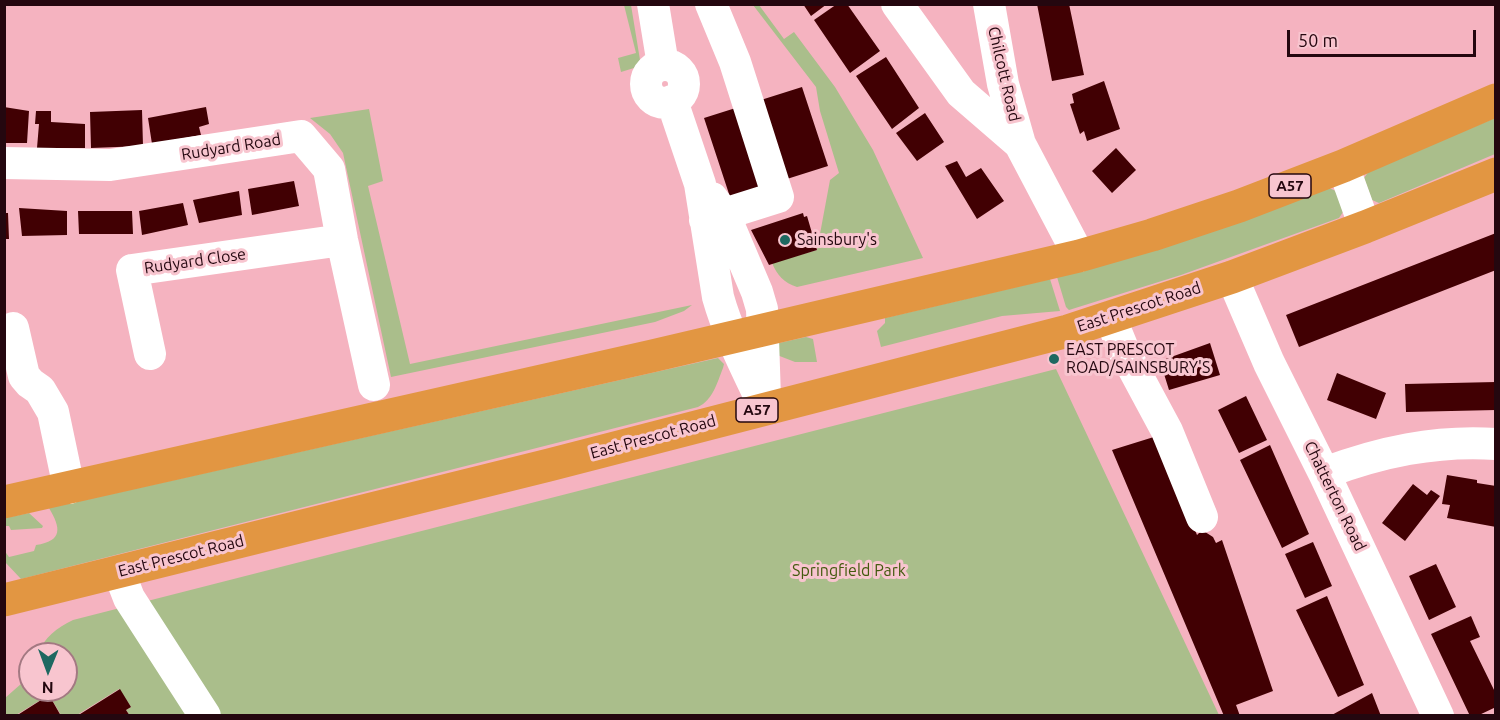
<!DOCTYPE html>
<style>
body{margin:0}
#map{position:relative;width:1500px;height:720px;overflow:hidden;background:#f5b3c0;font-family:Ubuntu,sans-serif}
canvas{display:block}
.frame{position:absolute;inset:0;border:6px solid #24070f;pointer-events:none}
.north{position:absolute;left:18px;top:642px;width:60px;height:60px;box-sizing:border-box;background:#f8c5cf;border:2px solid #a37982;border-radius:50%;rotate:181deg;font-size:16px;font-weight:700;line-height:24px;text-align:center;color:#24070f}
.north::after{content:'';display:block;margin:auto;width:21px;height:27px;background:#1e6861;clip-path:polygon(50% 0,100% 100%,50% 72%,0 100%)}
.scale{position:absolute;left:1287px;top:30px;width:189px;height:27px;box-sizing:border-box;border:3px solid #24070f;border-top:0;padding-left:8px;font-size:18px;line-height:21px;white-space:nowrap;color:#24070f;-webkit-text-stroke:4px #f8c5cf;paint-order:stroke}
</style>
<div id="map">
<canvas width="1500" height="720"></canvas>
<div class="frame"></div>
<div class="north">N</div>
<div class="scale">50 m</div>
</div>
<script>
const c = document.querySelector('canvas').getContext('2d');
c.lineJoin = 'round';
function fillPath(path, color) {
  c.fillStyle = color;
  c.fill(path, 'evenodd');
}
function stroke(path, color, width, dash) {
  c.strokeStyle = color;
  c.lineWidth = width;
  c.lineCap = dash ? 'butt' : 'round';
  c.setLineDash(dash || []);
  c.stroke(path);
}
function write(font, color, halo, rows, align = 'center') {
  c.font = font + ' Ubuntu,sans-serif';
  c.lineWidth = 6;
  c.setLineDash([]);
  c.textBaseline = 'middle';
  c.strokeStyle = halo;
  c.fillStyle = color;
  for (const [text, x, y, turn = 0] of rows) {
    c.save();
    c.translate(x, y);
    c.rotate((+turn || 0) * Math.PI / 180);
    c.textAlign = isNaN(turn) ? turn : align;
    if (halo) c.strokeText(text, 0, 0);
    c.fillText(text, 0, 0);
    c.restore();
  }
}
fillPath(new Path2D(`
 M624 5H631L640 60 634 68 621 72 618 58 636 53Z
 M753 5H759L784 39 794 32 835 87 873 150 923 258 797 287C784 283 777 275 772 263L817 250 830 180 839 173 820 111 816 87Z
 M369 109 383 181 368 186 410 364 692 305 684 311 655 322 391 377 343 153 330 134 310 118Z
 M1495 118V154L1379 203 1372 200 1364 178 1369 171Z
 M1329 188 1336 191 1343 212 1339 218 1181 275 1069 310 1066 307 1057 277Z
 M1050 279 1060 311 1002 316 881 347 877 331 885 323V318Z
 M806 337 813 339 817 362H795L777 355 779 343Z
 M718 358 724 364 723 368C717 383 713 400 698 407L21 579 5 562 4 550 9 557 34 551 36 545C63 541 61 528 49 508Z
 M1056 369 1219 715 130 716 126 710 131 707 119 689 77 715H61L49 695 16 715 5 716V698L30 676V690H66V654H38C44 637 57 628 73 620Z
 M29 513 43 526 42 528 11 530 9 526H6L5 531V518Z`), '#aabe8b');
fillPath(new Path2D(`
 M803 4H827L811 16Z
 M837 4H847L880 51 850 73 814 20Z
 M1037 4H1069L1084 75 1052 81Z
 M886 57 919 108 892 129 856 76Z
 M1104 81 1120 129 1087 141 1084 131 1080 134 1070 104 1074 103 1072 94Z
 M802 87 828 166 730 197 704 118Z
 M4 107 29 111 27 143H4Z
 M206 107 209 124 199 127 201 135 152 144 148 118Z
 M142 110 143 146 91 148 90 112Z
 M36 111H51V122L85 124V148H37L39 124H35Z
 M925 113 944 142 917 161 896 133Z
 M1116 148 1136 170 1112 193 1092 171Z
 M957 161 966 177 981 168 1004 201 977 219 945 166Z
 M294 181 299 206 252 215 248 189Z
 M239 191 242 215 199 223 193 200Z
 M183 203 188 225 142 235 139 211Z
 M19 208 67 211V235L22 236Z
 M78 211H132L133 234H79Z
 M4 213H8L9 239H4Z
 M803 213 804 217 807 216 817 250 769 265 751 230Z
 M1496 233V270L1299 347 1286 315Z
 M1210 343 1220 375 1169 390 1160 361Z
 M1337 373 1386 393 1376 419 1327 400Z
 M1496 382V410L1406 412 1405 384Z
 M1246 396 1267 440 1239 453 1218 410Z
 M1157 436 1197 535 1202 530 1213 537 1216 543 1222 540 1273 691 1236 705 1240 716H1224L1112 450Z
 M1270 445 1309 534 1282 548 1240 460Z
 M1447 475 1477 480V483L1496 486V527L1447 518 1450 505 1442 504Z
 M1413 484 1427 495 1431 490 1440 496 1405 541 1382 523Z
 M1313 542 1332 586 1305 598 1285 554Z
 M1436 564 1456 607 1429 620 1409 576Z
 M1327 596 1364 685 1338 697 1296 610Z
 M1471 616 1480 637 1470 641 1496 694V707L1477 716H1470L1431 634Z
 M120 689 131 707 126 710 130 716H77Z
 M1372 693 1381 716H1330Z
 M49 695 61 716H16Z`), '#410003');
stroke(new Path2D(`
 M653 4 663 65
 M897 4 961 93 1020 144 1079 256
 M989 4 1003 84 1020 144
 M646 84a19 19 0 1 1 38 0a19 19 0 1 1-38 0Z
 M672 101 700 184 718 297C729 336 748 371 765 408
 M4 163 110 165 301 136 329 169 342 240 374 385
 M1343 166 1365 227
 M712 198 724 214 757 292 762 309 765 398
 M705 220 778 197 735 62 711 4
 M1232 277 1269 363 1324 473 1438 716
 M1110 317 1124 351 1167 431 1202 517
 M13 328 24 376 30 383 40 390 53 412 69 488
 M150 354 132 270 342 240
 M1324 473C1380 452 1435 440 1496 444
 M119 572 129 598 205 716`), '#fff', 32);
stroke(new Path2D(`
 M4 502 652 356 1079 256 1152 235 1239 206 1343 166 1496 100
 M4 600 549 465 1068 331 1232 277 1365 227 1496 174`), '#e29642', 33);
for (const [x, y, r, color] of [
 [785,240,6,"#1e6861"],
 [1054,359,6,"#1e6861"]
]) {
  const dot = new Path2D();
  dot.arc(x, y, r, 0, 2 * Math.PI);
  c.fillStyle = color;
  c.fill(dot);
  stroke(dot, '#f8c5cf', 2);
}
for (const [x, y, w] of [
 [1290,186,42],
 [757,410,42]
]) {
  const box = new Path2D();
  box.roundRect(x - w / 2, y - 12, w, 24, 4.5);
  c.fillStyle = '#f8c5cf';
  c.fill(box);
  stroke(box, '#24070f', 1.5);
}
write('bold 15px', '#24070f', null, [
 ["A57",1290,186],
 ["A57",757,410]
]);
write('16px', '#24070f', '#f8c5cf', [
 ["Chilcott Road",1004,74,77],
 ["Rudyard Road",231,147,-9],
 ["Rudyard Close",195,261,-8],
 ["East Prescot Road",1139,307,-18],
 ["East Prescot Road",653,437,-15],
 ["Chatterton Road",1335,496,64],
 ["East Prescot Road",181,556,-14]
]);
write('16px', '#24070f', '#f8c5cf', [
 ["Sainsbury's",797,240],
 ["EAST PRESCOT",1066,350],
 ["ROAD/SAINSBURY'S",1066,368]
], 'left');
write('16px', '#435a0e', '#f8c5cf', [
 ["Springfield Park",849,571]
]);
</script>
